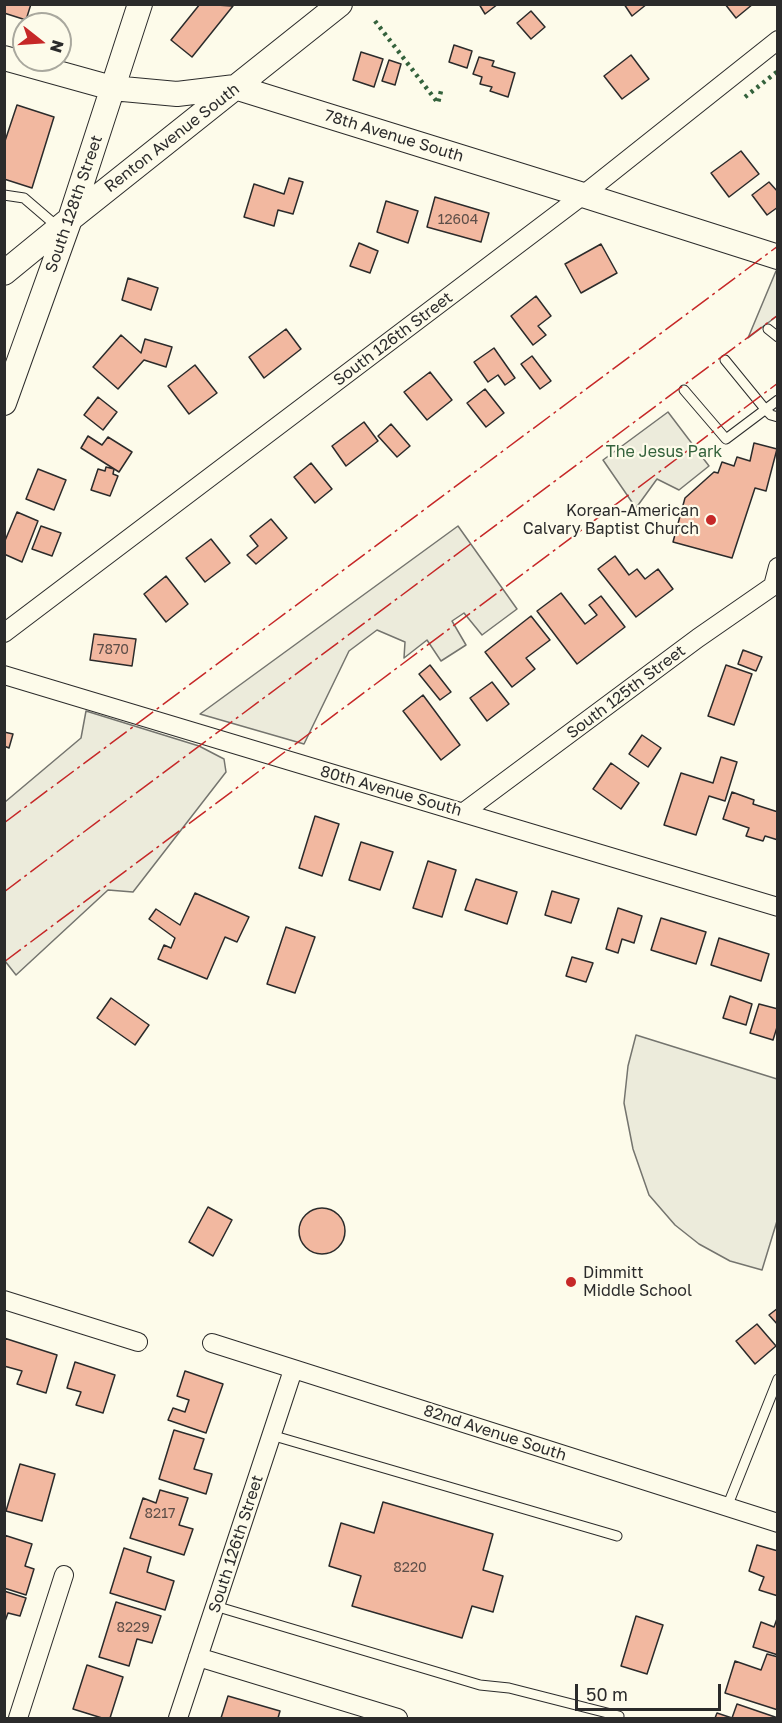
<!DOCTYPE html>
<style>
body{margin:0}
#map{position:relative;width:782px;height:1723px;overflow:hidden;background:#fdfbea;font-family:"Golos Text",sans-serif}
canvas{display:block}
.frame{position:absolute;inset:0;border:6px solid #2b2b2b;pointer-events:none}
.north{position:absolute;left:12px;top:12px;width:60px;height:60px;box-sizing:border-box;background:#fdfbea;border:2px solid #a9a89e;border-radius:50%;rotate:107deg;font-size:16px;font-weight:700;line-height:24px;text-align:center;color:#2b2b2b}
.north::after{content:'';display:block;margin:auto;width:21px;height:27px;background:#c62828;clip-path:polygon(50% 0,100% 100%,50% 72%,0 100%)}
.scale{position:absolute;left:575px;top:1684px;width:146px;height:27px;box-sizing:border-box;border:3px solid #2b2b2b;border-top:0;padding-left:8px;font-size:18px;line-height:21px;white-space:nowrap;color:#2b2b2b;-webkit-text-stroke:4px #fdfbea;paint-order:stroke}
</style>
<div id="map">
<canvas width="782" height="1723"></canvas>
<div class="frame"></div>
<div class="north">N</div>
<div class="scale">50 m</div>
</div>
<script>
const c = document.querySelector('canvas').getContext('2d');
c.lineJoin = 'round';
function fillPath(path, color) {
  c.fillStyle = color;
  c.fill(path, 'evenodd');
}
function stroke(path, color, width, dash) {
  c.strokeStyle = color;
  c.lineWidth = width;
  c.lineCap = dash ? 'butt' : 'round';
  c.setLineDash(dash || []);
  c.stroke(path);
}
function write(font, color, halo, rows, align = 'center') {
  c.font = font + ' "Golos Text",sans-serif';
  c.lineWidth = 4.5;
  c.setLineDash([]);
  c.textBaseline = 'middle';
  c.strokeStyle = halo;
  c.fillStyle = color;
  for (const [text, x, y, turn = 0] of rows) {
    c.save();
    c.translate(x, y);
    c.rotate((+turn || 0) * Math.PI / 180);
    c.textAlign = isNaN(turn) ? turn : align;
    if (halo) c.strokeText(text, 0, 0);
    c.fillText(text, 0, 0);
    c.restore();
  }
}
const green = new Path2D(`
 M776 271 778 272 777 316 748 338Z
 M668 412 709 466 679 490 657 479 636 508 603 460Z
 M458 526 517 609 482 635 464 613 452 621 466 645 441 661 427 640 404 658 405 642 377 630 349 651 304 744 200 714Z
 M86 711 199 746 224 759 226 772 133 892 108 890 16 975 5 961V802L81 738Z
 M636 1035 777 1079V1221L762 1270 730 1261 699 1244 675 1225 649 1195 633 1149 624 1103 628 1066Z`);
fillPath(green, '#ecebdb');
stroke(green, '#74746e', 1.5);
const building = new Path2D(`
 M4 4H31L26 20 4 13Z
 M200 4 233 6 192 57 171 40Z
 M479 4H498L485 14Z
 M624 4H647L632 16Z
 M725 4H753L736 18Z
 M531 11 545 27 531 39 517 23Z
 M454 45 472 51 467 68 449 62Z
 M361 52 383 59 374 87 353 80Z
 M631 55 649 79 622 99 604 76Z
 M479 57 494 61 492 66 515 73 508 97 490 91 492 87 480 84 482 77 473 74Z
 M389 60 401 64 395 85 382 81Z
 M17 105 54 117 32 188 4 179V144Z
 M741 151 759 174 729 197 711 173Z
 M289 178 303 182 293 214 278 210 274 226 244 217 254 184 284 194Z
 M769 182 778 192V207L767 215 752 195Z
 M435 197 489 213 481 242 427 227Z
 M386 201 418 211 408 243 377 232Z
 M359 243 378 251 370 273 350 266Z
 M601 244 617 273 581 293 565 264Z
 M128 278 158 288 151 310 122 300Z
 M536 296 551 316 538 326 546 335 533 345 511 316Z
 M286 329 301 349 264 378 249 357Z
 M121 335 141 353 145 339 172 347 166 367 144 360 118 389 93 367Z
 M494 348 515 378 505 385 498 375 488 382 474 362Z
 M532 356 551 381 540 389 521 364Z
 M195 365 217 393 189 414 168 386Z
 M430 372 452 400 427 420 404 392Z
 M485 389 504 413 486 427 467 403Z
 M98 397 117 412 103 430 84 415Z
 M364 422 378 441 346 466 332 446Z
 M391 424 410 446 397 457 378 436Z
 M88 436 102 445 108 437 132 452 119 472 81 448Z
 M754 443 777 449 766 491 755 488 732 558 673 542 685 498 714 472 718 473 722 462 734 466 737 457 750 461Z
 M311 463 332 489 315 503 294 477Z
 M106 467 114 469 113 474 118 476 110 496 91 490 98 469 105 471Z
 M38 469 66 480 54 510 26 499Z
 M17 512 38 521 22 562 4 554V543Z
 M271 519 287 538 256 564 247 555 258 546 250 536Z
 M41 526 61 533 52 556 32 549Z
 M211 539 230 563 205 582 186 558Z
 M615 556 629 575 637 569 645 579 658 569 673 589 636 617 598 569Z
 M166 576 188 604 166 622 144 594Z
 M561 593 585 624 597 615 589 605 601 596 625 627 577 664 537 611Z
 M531 616 550 640 526 658 535 669 512 687 485 652Z
 M94 634 136 639 132 666 90 660Z
 M743 650 762 657 756 671 738 664Z
 M430 665 451 692 440 700 419 674Z
 M726 665 752 674 734 725 708 716Z
 M492 682 509 704 487 721 470 698Z
 M423 695 460 745 441 760 403 711Z
 M4 732 13 734 9 748 4 746Z
 M642 735 661 748 648 767 629 754Z
 M721 757 737 762 725 801 709 796 696 835 664 825 681 773 713 783Z
 M611 763 639 783 621 809 593 789Z
 M732 792 754 800 753 804 778 812V840L765 836 763 841 746 836 749 828 723 819Z
 M315 816 339 824 322 876 299 868Z
 M361 842 393 852 380 890 349 880Z
 M428 861 456 870 442 917 413 908Z
 M476 879 517 892 507 924 465 910Z
 M552 891 579 899 571 923 545 915Z
 M195 893 249 917 237 942 225 937 207 979 158 959 164 945 171 948 175 938 149 919 156 909 180 925Z
 M618 908 642 916 634 943 622 939 618 953 606 949Z
 M661 918 706 932 696 964 651 950Z
 M286 927 315 937 295 993 267 984Z
 M719 938 769 954 761 981 711 965Z
 M572 957 593 963 586 982 566 976Z
 M730 996 752 1004 746 1025 723 1018Z
 M111 998 149 1025 135 1045 97 1018Z
 M759 1004 778 1009V1024L773 1040 750 1033Z
 M208 1207 232 1220 213 1256 189 1242Z
 M299 1231a23 23 0 1 1 46 0a23 23 0 1 1-46 0Z
 M778 1308V1325L769 1315Z
 M757 1324 776 1346 755 1364 736 1341Z
 M4 1338 57 1355 46 1393 17 1384 22 1371 4 1366Z
 M75 1362 115 1375 103 1413 76 1405 81 1392 67 1388Z
 M185 1371 223 1384 206 1433 168 1420 173 1408 185 1412 189 1400 177 1396Z
 M174 1430 204 1439 194 1469 212 1474 206 1494 159 1479Z
 M20 1464 55 1474 42 1521 6 1511Z
 M160 1490 188 1498 179 1525 193 1529 184 1555 130 1538 143 1498 156 1503Z
 M383 1502 493 1534 483 1570 503 1576 493 1612 472 1606 462 1638 352 1606 361 1576 329 1566 341 1523 374 1533Z
 M4 1535 32 1544 25 1566 34 1569 26 1595 4 1588Z
 M757 1545 778 1551V1596L759 1590 764 1577 749 1571Z
 M124 1548 151 1557 147 1572 174 1581 165 1610 110 1593Z
 M4 1591 26 1598 20 1616 8 1613 4 1624Z
 M116 1602 161 1616 152 1643 137 1639 129 1666 99 1657Z
 M636 1616 663 1625 647 1674 621 1666Z
 M778 1616V1655L753 1647 761 1622 774 1627Z
 M767 1654 778 1657V1710L725 1693 735 1661 761 1670Z
 M87 1665 123 1677 110 1718H102L73 1709Z
 M228 1696 280 1711 278 1718H221Z
 M737 1704 778 1718H715L717 1713 732 1718Z`);
fillPath(building, '#f2b8a0');
stroke(building, '#2b2b2b', 1.5);
const lane = new Path2D(`
 M4 195 24 198 59 228
 M768 329 778 337
 M725 360 765 409 771 415 778 417
 M684 390 726 439 778 400
 M271 1435 617 1536
 M727 1507 778 1379
 M215 1606 480 1685 509 1688 619 1716`);
const street = new Path2D(`
 M4 633 583 195 778 40
 M4 675C262 754 520 829 778 907
 M464 812 698 638 773 586 778 567
 M4 1300 138 1342
 M212 1343 778 1523
 M198 1657 398 1718
 M18 1718 64 1575
 M178 1718 293 1370`);
const secondary = new Path2D(`
 M4 58 112 88 177 94 235 87 583 195 778 257
 M4 273 70 219 340 4
 M4 403 70 219 140 4`);
stroke(lane, '#2b2b2b', 11);
stroke(street, '#2b2b2b', 20);
stroke(secondary, '#2b2b2b', 26);
stroke(lane, '#fdfbea', 9);
stroke(street, '#fdfbea', 18);
stroke(secondary, '#fdfbea', 24);
stroke(new Path2D(`
 M375 21 438 103 442 87
 M745 97 778 71`), '#34623c', 4.5, [3, 4.5]);
stroke(new Path2D(`
 M4 823 778 246
 M4 892 61 849 778 315
 M4 962 778 383`), '#c62828', 1.5, [21, 4.5, 3, 4.5]);
for (const [x, y, r, color] of [
 [711,520,6,"#c62828"],
 [571,1282,6,"#c62828"]
]) {
  const dot = new Path2D();
  dot.arc(x, y, r, 0, 2 * Math.PI);
  c.fillStyle = color;
  c.fill(dot);
  stroke(dot, '#fdfbea', 2);
}
write('14px', '#5d4e48', null, [
 ["12604",458,220],
 ["7870",113,650],
 ["8217",160,1514],
 ["8220",410,1568],
 ["8229",133,1628]
]);
write('16px', '#2b2b2b', '#fdfbea', [
 ["78th Avenue South",394,136,17],
 ["Renton Avenue South",172,138,-38],
 ["South 128th Street",74,204,-71],
 ["South 126th Street",393,339,-37],
 ["South 125th Street",626,692,-37],
 ["80th Avenue South",391,791,16],
 ["82nd Avenue South",495,1433,18],
 ["South 126th Street",236,1544,-72]
]);
write('16px', '#34623c', '#fdfbea', [
 ["The Jesus Park",664,452]
]);
write('16px', '#2b2b2b', '#fdfbea', [
 ["Korean-American",699,511],
 ["Calvary Baptist Church",699,529],
 ["Dimmitt",583,1273,"left"],
 ["Middle School",583,1291,"left"]
], 'right');
</script>
